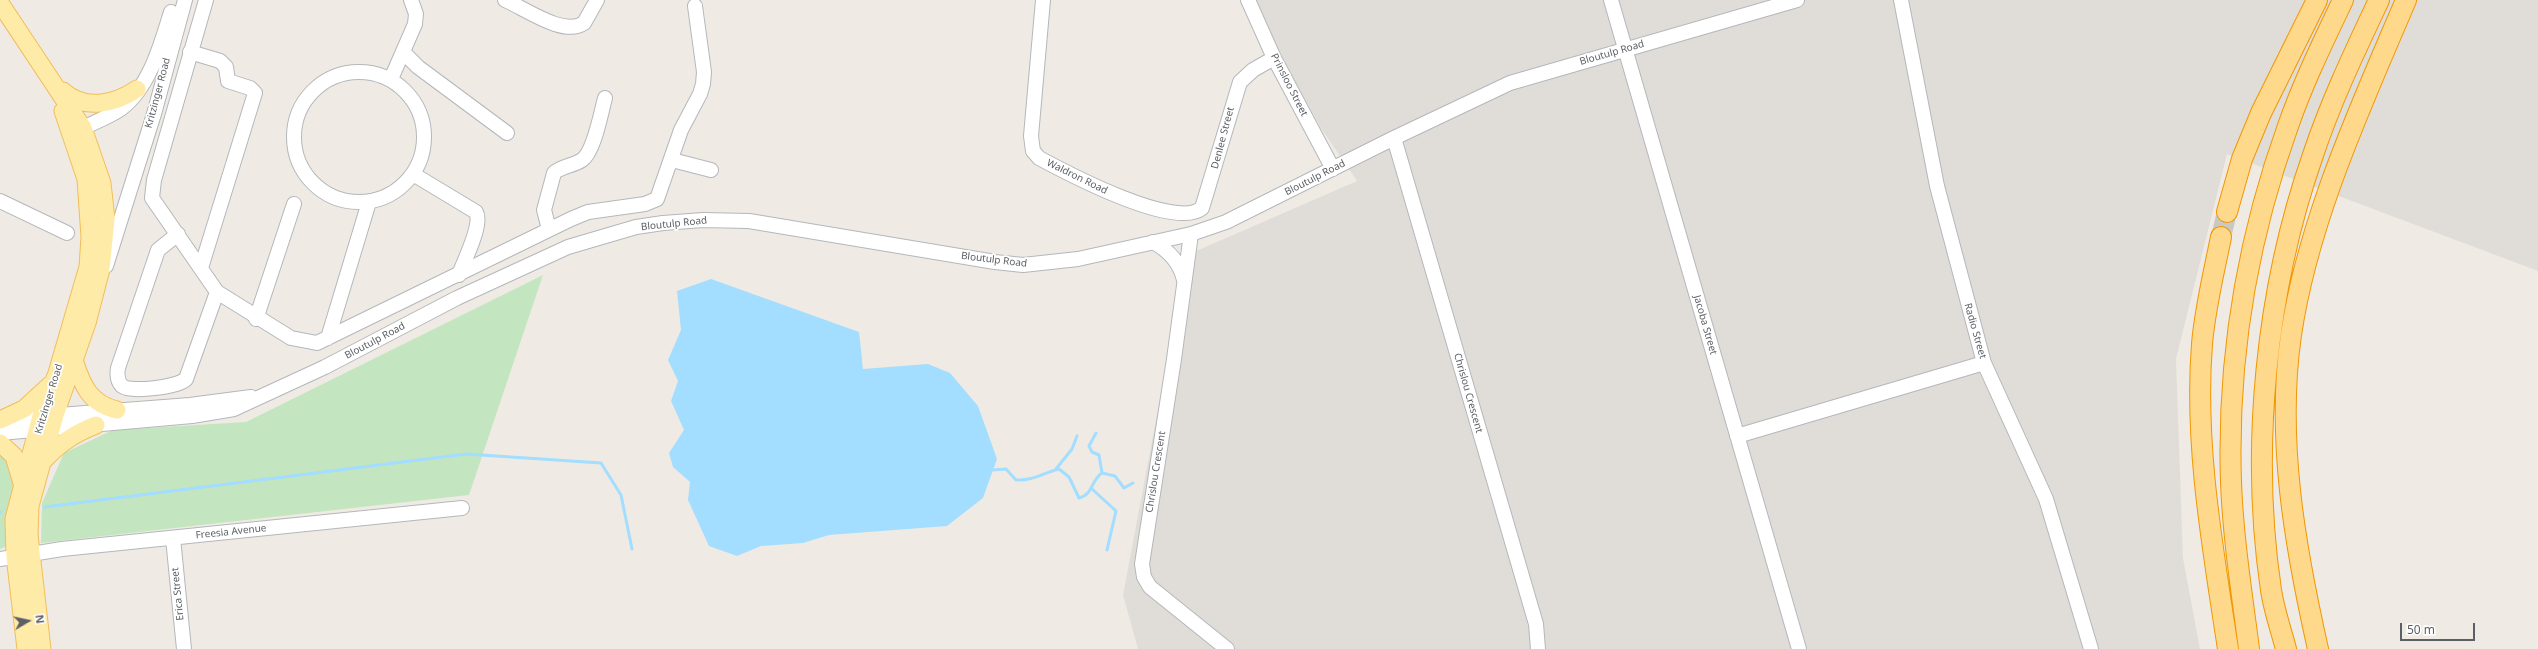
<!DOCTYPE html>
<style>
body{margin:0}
#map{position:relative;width:2538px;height:649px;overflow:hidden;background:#efebe4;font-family:"Noto Sans",sans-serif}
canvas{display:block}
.north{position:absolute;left:8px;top:601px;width:40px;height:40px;-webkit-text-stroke:3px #fff;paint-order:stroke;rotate:81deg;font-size:11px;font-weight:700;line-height:16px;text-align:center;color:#5c6065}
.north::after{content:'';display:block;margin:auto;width:14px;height:18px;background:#5c6065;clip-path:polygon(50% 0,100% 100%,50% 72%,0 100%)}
.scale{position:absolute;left:2400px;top:623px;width:75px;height:18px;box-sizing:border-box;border:2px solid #5c6065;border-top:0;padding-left:5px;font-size:12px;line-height:14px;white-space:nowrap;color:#5c6065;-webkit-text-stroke:3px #fff;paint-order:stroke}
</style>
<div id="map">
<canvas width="2538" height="649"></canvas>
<div class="north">N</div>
<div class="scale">50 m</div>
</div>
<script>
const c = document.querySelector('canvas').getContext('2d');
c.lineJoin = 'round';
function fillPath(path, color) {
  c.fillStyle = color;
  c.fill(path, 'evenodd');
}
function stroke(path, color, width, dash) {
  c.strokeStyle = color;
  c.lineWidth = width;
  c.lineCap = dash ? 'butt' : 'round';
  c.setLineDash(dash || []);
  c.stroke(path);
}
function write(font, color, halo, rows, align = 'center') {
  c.font = font + ' "Noto Sans",sans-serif';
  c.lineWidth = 3.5;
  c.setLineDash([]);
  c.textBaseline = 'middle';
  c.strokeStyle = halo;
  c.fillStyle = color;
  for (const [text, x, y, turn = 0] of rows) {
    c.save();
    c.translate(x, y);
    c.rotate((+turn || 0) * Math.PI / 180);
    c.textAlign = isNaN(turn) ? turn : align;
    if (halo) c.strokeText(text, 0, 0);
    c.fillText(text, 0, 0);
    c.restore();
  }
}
fillPath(new Path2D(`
 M1256 0H2538V271L2227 154 2176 359 2183 558 2200 649H1138L1123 595 1187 255 1357 181 1321 128 1284 61Z`), '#e0ddd8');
fillPath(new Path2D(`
 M543 275 469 495 41 543 42 503 64 453 113 430 246 422Z
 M0 451 6 452 17 478 7 546 0 549Z`), '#c3e6c0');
fillPath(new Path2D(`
 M711 279 859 332 863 369 928 364 950 373 978 406 997 459 983 498 947 526 829 535 803 543 761 546 737 556 709 546 688 500 690 482 673 467 669 453 684 430 671 401 678 381 668 360 681 330 677 291Z`), '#a3ddff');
stroke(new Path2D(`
 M1096 433 1089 446 1092 452 1099 455 1102 473
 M1056 469 1072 449 1077 436
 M993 470 1006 469 1016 480C1033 481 1043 473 1059 469L1069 477 1079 498C1093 495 1091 480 1102 473L1115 476 1124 488 1133 483
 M1091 488 1116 511 1107 550
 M45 507 466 454 601 463 621 495 632 549
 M0 512H1`), '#a3ddff', 3);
stroke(new Path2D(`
 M2221 237 2227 212`), '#cac8c4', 20, [20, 10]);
const minor = new Path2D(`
 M206 0 154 180 152 198 217 292 291 338 317 343 571 219 588 212 645 204 657 199 681 130 700 94 703 84 704 72 695 6
 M505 0C526 9 564 37 584 23L597 0
 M1043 0 1031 136 1033 151 1039 158C1067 173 1176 231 1202 208L1240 82 1253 70 1274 58
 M1248 0 1274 58 1333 169
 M1611 0 1799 649
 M1901 0 1937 186 1984 363 2046 499 2091 649
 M190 52 220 61 226 67 228 81 250 88 255 93 201 268
 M403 52 418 67 507 133
 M294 137a65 65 0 1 1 130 0a65 65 0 1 1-130 0Z
 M391 79 415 24 416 14 411 0
 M80 138 83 128C95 122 111 116 122 108 150 86 161 44 171 12
 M1394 138 1536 624 1538 649
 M672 160 711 170
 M413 174 476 212C483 225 464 260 459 275
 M0 201 67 233
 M549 229 544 210 554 173C561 166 573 166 582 160 594 152 601 113 605 98
 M178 234 158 250 118 368C117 374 117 381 122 386 131 393 178 387 186 379L217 292
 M1191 234 1174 359 1142 564 1144 577 1150 587 1227 649
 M1153 242C1168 250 1180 263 1184 280
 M106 266 154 114 185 0
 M256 319 294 204
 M328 338 369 202
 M7 419 190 405 251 397
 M0 433 192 416 234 409 325 367 457 298 568 247 636 227 663 223 703 220 749 221 995 262 1023 265 1078 259 1191 234 1226 222 1394 138 1510 83 1797 0
 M1737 436 1984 363
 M173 538 184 649
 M0 559 62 549 462 508`);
const major = new Path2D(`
 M0 3 83 128 102 183 106 219 101 269 87 323 55 415 30 506 29 535 42 649
 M63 91C85 111 115 104 137 89
 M74 360C82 385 90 404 117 410
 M0 420 24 409 50 385
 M0 443 14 456 22 483
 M44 460C60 443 75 433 96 425
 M26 649 15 556 14 519 41 416 57 373 88 267 90 237 86 179 63 111`);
const highway = new Path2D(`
 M2227 212 2242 159 2261 113 2317 0
 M2221 237C2214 272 2205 308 2202 344 2194 445 2213 549 2228 649
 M2249 649C2242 594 2233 538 2231 482 2227 361 2247 240 2288 126 2303 83 2323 42 2343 0
 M2286 649C2281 630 2274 610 2271 590 2250 449 2266 289 2313 155 2331 101 2355 51 2379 0
 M2318 649C2295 547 2276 439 2291 335 2308 220 2361 106 2406 0`);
stroke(minor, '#b4b7bb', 16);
stroke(major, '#f2bd59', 19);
stroke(highway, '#f29600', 22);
stroke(minor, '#fff', 14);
stroke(major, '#ffeba8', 17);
stroke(highway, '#fed98c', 20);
write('10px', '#5c6065', '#fff', [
 ["Bloutulp Road",1612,53,-16],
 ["Prinsloo Street",1289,85,63],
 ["Kritzinger Road",158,93,-75],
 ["Denlee Street",1223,138,-75],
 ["Waldron Road",1077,177,26],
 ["Bloutulp Road",1315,178,-27],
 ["Bloutulp Road",674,224,-6],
 ["Bloutulp Road",994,260,7],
 ["Jacoba Street",1705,325,74],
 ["Radio Street",1975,331,74],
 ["Bloutulp Road",375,341,-28],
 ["Chrislou Crescent",1468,393,74],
 ["Kritzinger Road",49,399,-73],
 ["Chrislou Crescent",1156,472,-81],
 ["Freesia Avenue",231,532,-6],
 ["Erica Street",178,594,-96]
]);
</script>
